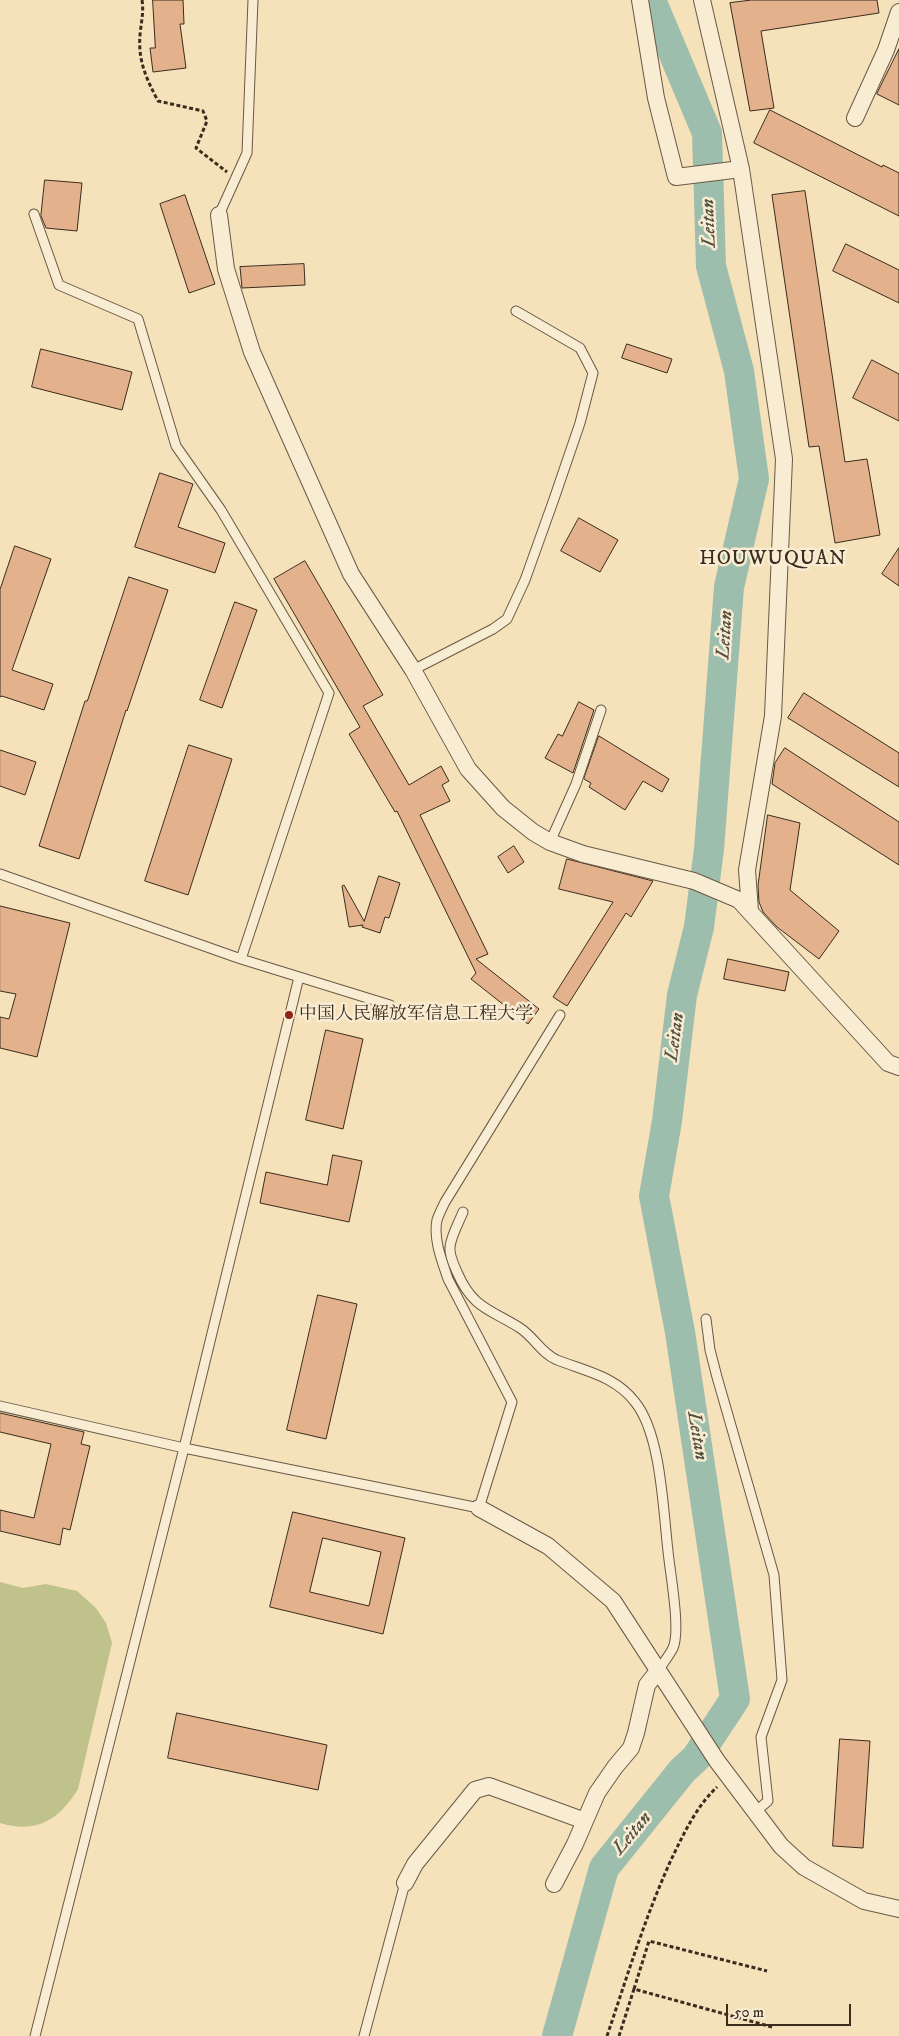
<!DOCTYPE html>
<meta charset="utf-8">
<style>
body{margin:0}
#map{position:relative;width:899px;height:2036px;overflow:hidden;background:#f5e1ba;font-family:"IM FELL DW Pica",serif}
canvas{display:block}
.scale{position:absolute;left:726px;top:2004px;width:125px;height:22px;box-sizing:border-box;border:2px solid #3a2c1e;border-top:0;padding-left:6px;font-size:15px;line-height:18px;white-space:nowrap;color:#3a2c1e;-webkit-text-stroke:4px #f8ecd2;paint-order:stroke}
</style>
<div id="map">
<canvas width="899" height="2036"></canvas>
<div class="scale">50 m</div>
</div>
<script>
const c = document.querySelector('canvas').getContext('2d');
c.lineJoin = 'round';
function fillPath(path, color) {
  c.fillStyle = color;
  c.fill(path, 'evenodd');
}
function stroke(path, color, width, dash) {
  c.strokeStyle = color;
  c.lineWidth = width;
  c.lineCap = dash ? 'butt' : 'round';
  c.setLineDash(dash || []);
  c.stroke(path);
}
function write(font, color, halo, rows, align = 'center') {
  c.font = font + ' "IM FELL DW Pica","Noto Serif SC",serif';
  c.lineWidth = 5;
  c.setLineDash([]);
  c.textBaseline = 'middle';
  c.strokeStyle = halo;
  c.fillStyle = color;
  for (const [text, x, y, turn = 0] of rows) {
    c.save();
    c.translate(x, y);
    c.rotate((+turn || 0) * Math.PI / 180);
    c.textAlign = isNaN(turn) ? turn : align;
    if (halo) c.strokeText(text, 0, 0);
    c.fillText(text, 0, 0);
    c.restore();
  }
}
fillPath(new Path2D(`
 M0 1582 23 1588 46 1584 77 1591 96 1608 106 1623 112 1643 78 1789C59 1820 37 1834 0 1823Z`), '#c0c28c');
stroke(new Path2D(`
 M557 2036 604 1868 682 1771 696 1758 735 1699 680 1332 654 1196 667 1121 682 995 699 927 709 849 729 587 754 479 739 371 711 266 707 133 651 0`), '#9dbeac', 30);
const building = new Path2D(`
 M153 0H183L184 24H180L186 68 153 72 150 48H155Z
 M752 0H877L879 13 761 31 774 108 750 111 730 3Z
 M899 49V105L877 94Z
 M770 110 882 167 883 165 899 173V216L754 143Z
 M45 180 82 183 77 231 46 228 41 216Z
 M805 191 845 462 867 459 880 535 835 543 819 446 809 447 772 195Z
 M185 195 215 284 189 293 160 204Z
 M846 244 899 270V303L833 271Z
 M304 264 305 285 242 288 240 267Z
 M627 344 672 359 667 373 622 358Z
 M41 349 132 372 122 410 32 387Z
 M872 360 899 374V421L853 398Z
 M160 473 193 484 178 527 225 543 215 573 135 547Z
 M579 518 618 540 600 572 561 551Z
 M15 546 51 559 12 670 53 684 44 710 2 696 0 697V590Z
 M899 548V586L882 574Z
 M305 561 383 695 363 706 409 785 441 766 449 781 442 785 450 801 420 815 488 954 476 959 539 1009 528 1024 471 979 476 973 397 811 395 812 349 734 360 727 274 579Z
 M129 577 168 590 127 711 126 710 79 859 39 846 85 701H87Z
 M235 602 257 610 222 708 200 700Z
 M804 693 899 753V787L788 718Z
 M579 702 594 710 573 773 545 758 558 734 562 736Z
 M599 736 669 779 662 792 643 781 625 810 589 787 591 783 584 779Z
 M189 745 232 759 188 895 145 881Z
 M785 748 899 822V865L772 784 775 763Z
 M0 750 36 762 25 795 0 786Z
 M768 815 800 823 790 890 839 931 819 959 777 927 763 912 759 902 758 886Z
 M514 846 524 862 508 873 498 857Z
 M567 859 653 881 631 917 626 913 567 1006 553 997 613 902 559 889Z
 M379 876 400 883 389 918 385 917 380 933 362 927 363 925 349 927 342 886 344 885 364 921Z
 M0 906 70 923 37 1057 0 1048V1017L9 1019 16 994 0 991Z
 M728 959 789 972 785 991 724 979Z
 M326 1030 363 1039 343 1129 306 1120Z
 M333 1155 362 1161 349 1222 260 1203 266 1172 327 1185Z
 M318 1295 357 1304 326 1439 287 1430Z
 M0 1413 84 1432 81 1444 90 1446 70 1530 63 1528 60 1545 0 1531V1510L34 1518 51 1444 0 1432Z
 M293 1512 405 1538 383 1634 270 1607ZM323 1538 381 1552 369 1606 310 1592Z
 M177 1713 327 1745 318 1790 168 1758Z
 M840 1739 870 1741 863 1848 833 1846Z`);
fillPath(building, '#e3b18b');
stroke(building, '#3a2c1e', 1);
const service = new Path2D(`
 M34 214 59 285 138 319 176 446 221 510 329 693 241 959
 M219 215 247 153 253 0
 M413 670 493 629 507 619 525 580 554 499 580 423 593 373 580 348 516 311
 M550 842 576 784 601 710
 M0 874 241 959 390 1005
 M463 1212C459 1222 451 1236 450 1247 449 1255 454 1265 457 1272 473 1309 490 1309 520 1328 534 1337 541 1353 557 1360 585 1371 615 1376 635 1402 661 1434 663 1509 668 1551 670 1573 681 1630 673 1648 669 1656 663 1663 658 1671
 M706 1319 710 1350 717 1377 774 1575 782 1680 761 1737 768 1801 755 1812
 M0 1406 184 1448 479 1508 512 1402 448 1279C442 1261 433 1239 437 1220 439 1214 442 1208 445 1202L560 1015
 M35 2036 184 1448 299 977
 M364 2036 405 1883`);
const minor = new Path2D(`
 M640 0 656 98 676 177 741 169
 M702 0 741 169 784 459 773 716 747 870 750 911
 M855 118 886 50 899 12
 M219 215 226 269 252 352 351 574 413 670 468 769 503 808 533 832 550 842 583 854 694 881 739 900 888 1063 899 1067
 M479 1508 548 1546 613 1601 717 1761 781 1846 804 1867 864 1901 899 1909
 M405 1883 415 1864 475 1790 489 1786 585 1821
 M554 1884 575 1844 597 1793 615 1767 631 1748 636 1733 647 1685 658 1671`);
stroke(service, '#695945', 11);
stroke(minor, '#695945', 18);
stroke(new Path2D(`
 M142 0C144 12 141 23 140 35 138 61 146 78 158 101L203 111 207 121 196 148 227 172
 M634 1989 649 1941 767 1971
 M607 2036C627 1977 645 1917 671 1860 684 1833 696 1807 717 1787
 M619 2036 634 1989 772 2027`), '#3a2c1e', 3, [4, 2.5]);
stroke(service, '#f8ecd2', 9);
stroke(minor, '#f8ecd2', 16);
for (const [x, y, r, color] of [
 [289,1015,5,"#8f2418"]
]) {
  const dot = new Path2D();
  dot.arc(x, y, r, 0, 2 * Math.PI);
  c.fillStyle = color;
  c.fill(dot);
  stroke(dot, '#f8ecd2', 2);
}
write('18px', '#3a2c1e', '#f8ecd2', [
 ["中国人民解放军信息工程大学",299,1015]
], 'left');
write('italic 19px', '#535042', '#f8ecd2', [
 ["Leitan",710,223,-92],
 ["Leitan",726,635,-86],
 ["Leitan",676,1037,-82],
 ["Leitan",696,1436,81],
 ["Leitan",633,1834,-50]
]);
c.letterSpacing = '1px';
write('20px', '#3a2c1e', '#f8ecd2', [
 ["HOUWUQUAN",773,560]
]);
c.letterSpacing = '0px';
</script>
